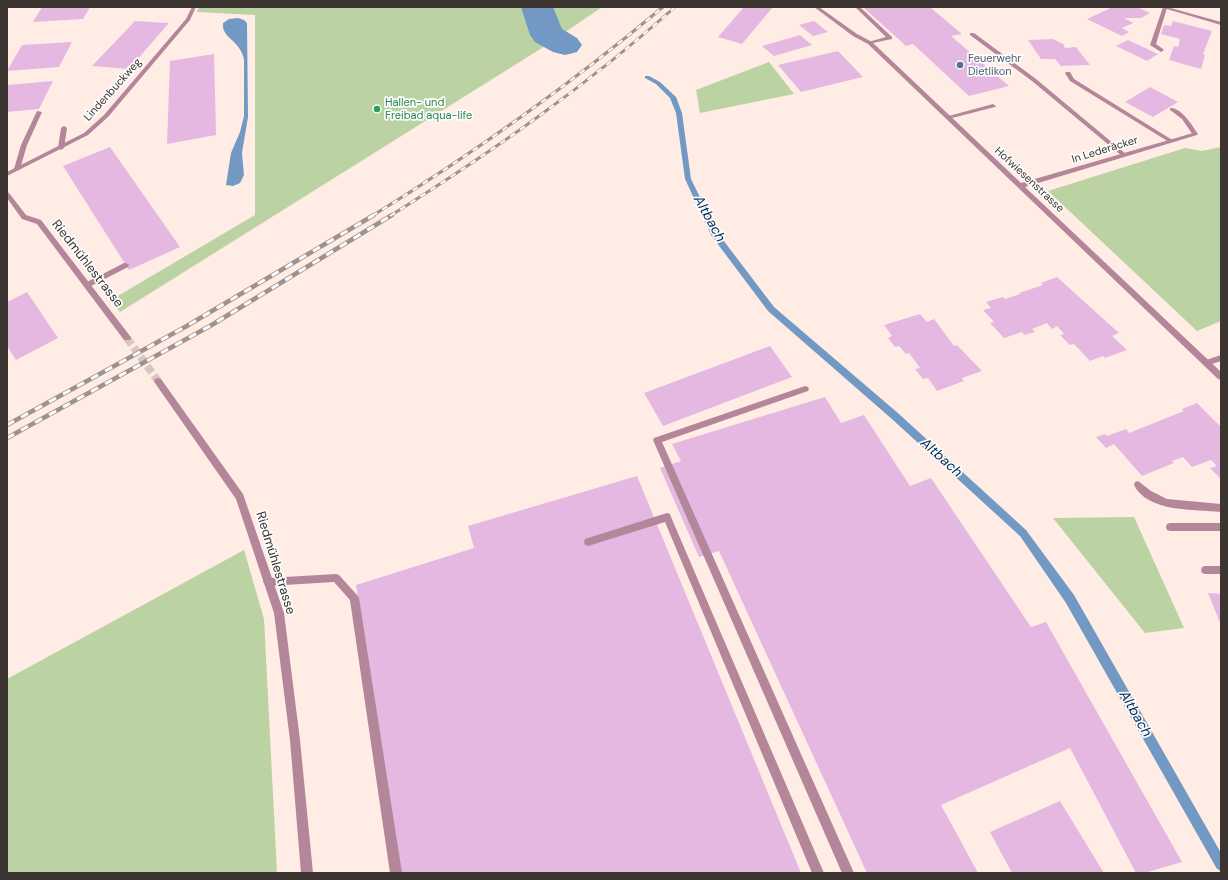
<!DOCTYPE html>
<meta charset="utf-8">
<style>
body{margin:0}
#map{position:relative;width:1228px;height:880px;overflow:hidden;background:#ffece5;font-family:"DM Sans",sans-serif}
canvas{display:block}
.frame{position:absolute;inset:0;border:8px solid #3b3431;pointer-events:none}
</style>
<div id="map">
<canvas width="1228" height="880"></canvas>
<div class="frame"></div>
</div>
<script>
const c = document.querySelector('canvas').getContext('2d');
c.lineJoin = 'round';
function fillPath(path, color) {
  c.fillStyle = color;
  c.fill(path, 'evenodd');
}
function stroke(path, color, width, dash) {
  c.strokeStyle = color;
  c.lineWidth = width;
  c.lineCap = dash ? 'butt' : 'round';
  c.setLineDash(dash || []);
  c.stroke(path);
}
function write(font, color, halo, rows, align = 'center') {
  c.font = font + ' "DM Sans",sans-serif';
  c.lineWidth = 3.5;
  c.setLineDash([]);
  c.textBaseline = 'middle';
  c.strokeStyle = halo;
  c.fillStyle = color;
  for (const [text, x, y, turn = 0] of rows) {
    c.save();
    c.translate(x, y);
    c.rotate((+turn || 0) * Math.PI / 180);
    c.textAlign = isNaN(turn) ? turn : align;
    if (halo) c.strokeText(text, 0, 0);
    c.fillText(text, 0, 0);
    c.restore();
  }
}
fillPath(new Path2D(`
 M199 7H602L542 48 120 312 111 300 255 215V15L197 12Z
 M769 62 794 94 700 113 696 90Z
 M1221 147V321L1197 331 1048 191 1185 148 1202 151Z
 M1134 517 1184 628 1145 633 1053 518Z
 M244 550 264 619 277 873H7V679Z`), '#bbd2a2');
fillPath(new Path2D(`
 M238 18 244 20 247 23 248 117 242 153 244 175 240 183 233 186 226 185 231 153 240 132 244 116V59C240 40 221 38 223 23L229 19Z`), '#7299c3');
fillPath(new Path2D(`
 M645 76H649L660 82 676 97 682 113 691 179 717 232 774 307 899 414 1026 530 1074 595 1221 853V871L1217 869 1066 603 1020 536 893 420 768 311 711 235 685 179 676 113 670 98 656 84 645 78Z`), '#7299c3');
fillPath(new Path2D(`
 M521 7H553L562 29 577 38 582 45 577 52 565 55 553 52 535 42 530 35Z`), '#7299c3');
fillPath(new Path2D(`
 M42 7H90L83 19 33 22Z
 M744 7H773L742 44 718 37Z
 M863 7H930L962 34 951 36 1009 86 969 96 913 44 906 46Z
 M1113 7H1137L1150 13 1141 18H1124L1133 23 1122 28 1129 32 1122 36 1087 19Z
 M135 21 169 23 129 69 92 66Z
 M814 21 828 32 813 36 799 25Z
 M1173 21 1212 31 1203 54 1205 55 1201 69 1169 60 1174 46 1178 47 1180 39 1161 34 1164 25 1171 26Z
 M800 35 812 45 774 56 762 46Z
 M1053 39 1063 44 1065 48 1076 47 1090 65 1061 66 1055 59H1041L1028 40Z
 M1128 40 1158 54 1147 61 1116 46Z
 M72 42 59 67 7 71 22 45Z
 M838 51 863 77 801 92 778 65Z
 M214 54 216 135 167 144 170 61Z
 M53 81 39 109 7 112V85Z
 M1150 87 1178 102 1153 117 1125 102Z
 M110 147 180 247 129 270 63 166Z
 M1057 277 1119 333 1112 336 1127 350 1105 358 1103 356 1090 361 1074 344 1070 345 1060 335 1064 334 1057 326 1052 329 1047 323 1032 329 1035 332 1024 335 1022 332 1004 338 990 323 994 322 983 310 991 308 986 302 1003 297 1005 299 1020 294 1019 293 1043 285 1041 283Z
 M27 292 58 338 16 360 7 346V302Z
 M920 314 927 322 934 319 954 346 957 345 982 371 962 378 964 381 937 391 928 378 923 379 915 369 920 368 909 353 906 354 899 346 895 347 888 338 892 336 884 325Z
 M770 346 792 377 663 426 644 393Z
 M825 397 841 423 864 415 910 486 931 478 1031 627 1046 622 1182 862 1144 873H1136L1070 748 941 805 978 873H867L719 551 699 557 660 468 681 461 672 444Z
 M1197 403 1221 427V479L1210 468 1217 466 1211 460 1192 467 1183 457 1172 461 1174 463 1142 476 1114 444 1106 448 1096 437 1105 434 1107 436 1126 429 1129 433 1184 411 1182 409Z
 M637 476 801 873H401L356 585 474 548 468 526Z
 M1208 593 1221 594V625Z
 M1060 801 1104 873H1012L990 832Z`), '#e5b8e1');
stroke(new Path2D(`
 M127 338 158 381`), '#d8c7c1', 8, [8, 3.5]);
fillPath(new Path2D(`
 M855 7H860L892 37V39L868 44V42L886 37Z
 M1163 7 1167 8 1156 44 1163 49 1164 50 1161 52 1150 45Z
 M970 33H974L1036 79 1126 154V156H1122L1032 81 970 35Z
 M1066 72H1070L1074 79 1174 141 1171 143 1169 142 1070 81 1065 73Z
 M993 104 996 106 995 107 948 119 945 117Z
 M1170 108C1181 107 1192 125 1198 134L1197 135H1193L1182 119 1170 110Z
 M37 111 42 112 27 145 20 169 17 171 15 170 14 169 21 145Z
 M64 126 67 128 64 148 61 150 58 148 61 128Z
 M124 263H126L129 265 128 267 89 287H85L84 285 85 283Z
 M1221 355V361L1206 366 1202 363 1203 361Z
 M805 386 808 387 809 389 808 391 662 442 854 873H842L653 440 654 438Z
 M1138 481 1151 491 1167 499 1221 504V512C1195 509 1148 513 1134 485L1135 482Z
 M667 513 670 514 671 517 824 873H812L665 522 588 546 585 545 584 542 585 539 588 538Z
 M1170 523H1221V531H1170L1167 530 1166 527 1167 524Z
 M1205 566H1221V574H1205L1202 573 1201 570 1202 567Z
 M336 574 339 575 357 595 359 598 402 873H390L350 600 334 582 268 586 265 585 263 582 265 579 268 578Z`), '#b3869a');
fillPath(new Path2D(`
 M192 7H196L190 20 108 117 88 135 7 176V172L84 133 104 115 186 19Z
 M814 7H819L857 34 872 42 1021 183 1193 133H1197V135L1025 187 1221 372V380L1218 379 868 44 853 36Z
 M1160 7H1167L1221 22V25Z`), '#b3869a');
fillPath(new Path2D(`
 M7 192 9 193 26 215 41 220 130 336 131 338 130 340H124L37 224 22 219 7 198Z
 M158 378 161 379 243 494 284 613 300 740 313 873H301L290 740 274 613 236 499 155 383 154 381 155 379Z`), '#b3869a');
const railFar1 = new Path2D(`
 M372 216C474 153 571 84 663 7
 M390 216C490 153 587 86 675 7`);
const rail = new Path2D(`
 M7 425 185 327 374 215
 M7 438 210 326 392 215`);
stroke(railFar1, '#9f928d', 3);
stroke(rail, '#9f928d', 4.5);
stroke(railFar1, '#fdfdfd', 2, [6]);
stroke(rail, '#fdfdfd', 3, [8]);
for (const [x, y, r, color] of [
 [960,65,4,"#5c6f8a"],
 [377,109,4,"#2e9e5b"]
]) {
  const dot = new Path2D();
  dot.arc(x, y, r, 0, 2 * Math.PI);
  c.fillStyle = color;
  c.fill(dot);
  stroke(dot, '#fdfdfd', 1.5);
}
write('11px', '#4e5e75', '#fdfdfd', [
 ["Feuerwehr",968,59],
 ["Dietlikon",968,72]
], 'left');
write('11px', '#3b3431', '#fdfdfd', [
 ["Lindenbuckweg",113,90,-48],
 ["In Lederäcker",1105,150,-17],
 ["Hofwiesenstrasse",1029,180,43]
]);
write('11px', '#27864d', '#fdfdfd', [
 ["Hallen- und",385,103],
 ["Freibad aqua-life",385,116]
], 'left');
write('13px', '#3b3431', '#fdfdfd', [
 ["Riedmühlestrasse",87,264,52],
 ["Riedmühlestrasse",275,563,73]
]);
write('italic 14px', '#002951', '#fdfdfd', [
 ["Altbach",709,219,61],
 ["Altbach",941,458,42],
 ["Altbach",1135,714,60]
]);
</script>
